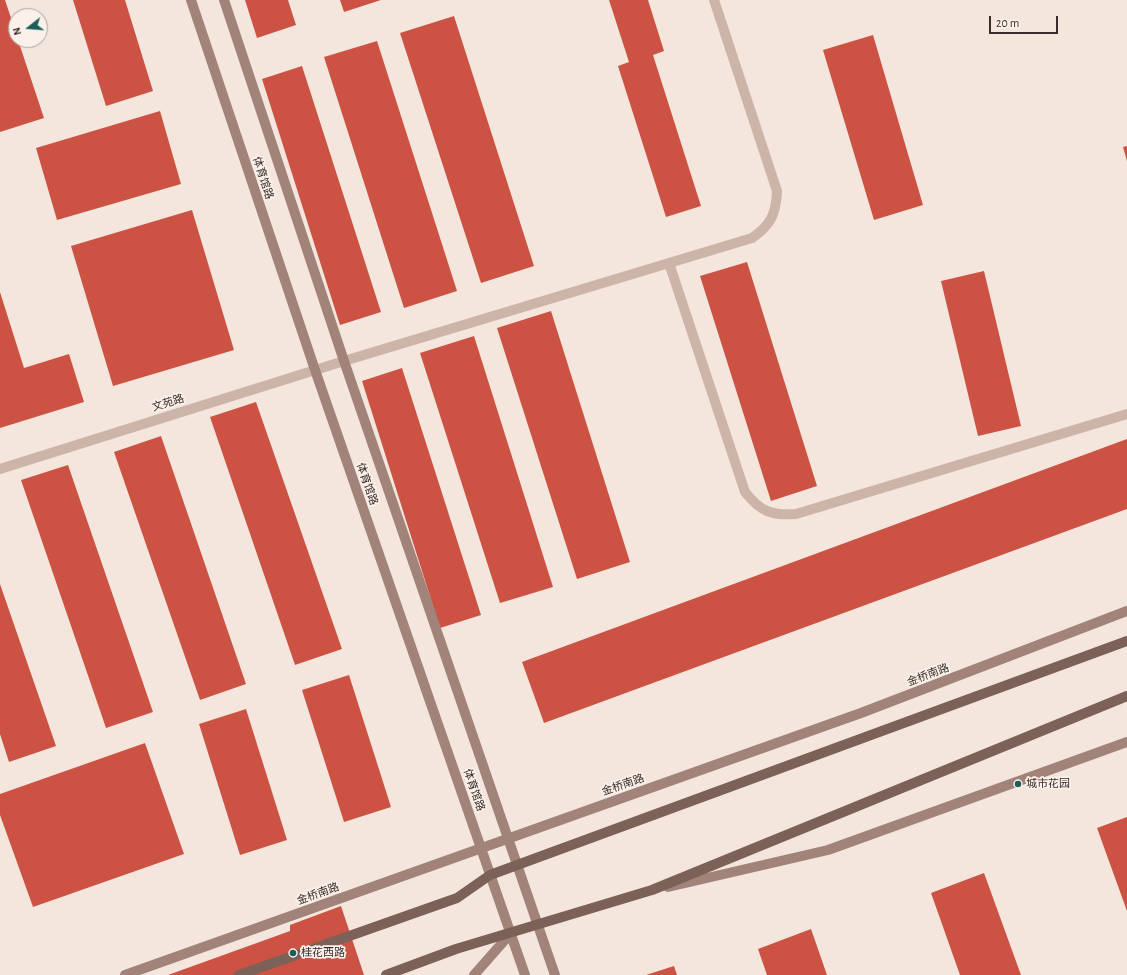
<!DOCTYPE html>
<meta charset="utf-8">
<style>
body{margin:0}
#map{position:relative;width:1127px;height:975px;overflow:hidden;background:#f4e6dd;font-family:"Alegreya Sans",sans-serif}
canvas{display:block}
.north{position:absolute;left:8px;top:8px;width:40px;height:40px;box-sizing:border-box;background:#fbf1ea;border:1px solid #ada29d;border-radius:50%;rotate:253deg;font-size:11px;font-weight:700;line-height:16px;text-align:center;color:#392c29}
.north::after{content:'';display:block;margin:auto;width:14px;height:18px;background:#1c5e5a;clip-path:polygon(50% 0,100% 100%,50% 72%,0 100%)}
.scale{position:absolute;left:989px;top:16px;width:69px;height:18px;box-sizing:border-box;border:2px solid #392c29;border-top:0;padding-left:5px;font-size:12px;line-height:14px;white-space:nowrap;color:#392c29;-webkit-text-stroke:3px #fbf1ea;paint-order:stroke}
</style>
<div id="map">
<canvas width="1127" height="975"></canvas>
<div class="north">N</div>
<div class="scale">20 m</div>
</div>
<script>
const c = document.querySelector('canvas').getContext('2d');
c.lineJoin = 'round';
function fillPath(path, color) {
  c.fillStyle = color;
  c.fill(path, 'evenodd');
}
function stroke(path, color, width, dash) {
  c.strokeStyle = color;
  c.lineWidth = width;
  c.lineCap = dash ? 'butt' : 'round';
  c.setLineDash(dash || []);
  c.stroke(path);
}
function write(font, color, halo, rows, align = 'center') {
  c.font = font + ' "Alegreya Sans","Noto Sans SC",sans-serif';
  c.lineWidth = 3.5;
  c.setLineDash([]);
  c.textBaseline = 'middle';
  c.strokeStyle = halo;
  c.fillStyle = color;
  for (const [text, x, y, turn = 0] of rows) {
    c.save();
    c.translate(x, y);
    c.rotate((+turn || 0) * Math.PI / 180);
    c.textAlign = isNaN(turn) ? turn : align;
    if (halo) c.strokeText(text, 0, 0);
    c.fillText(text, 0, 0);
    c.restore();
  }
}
fillPath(new Path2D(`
 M0 0H5L16 33V40H18L44 118 0 132Z
 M73 0H125L153 91 106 106Z
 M245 0H288L296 25 257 38Z
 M340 0H381L344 12Z
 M609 0H648L664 51 653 55 701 206 666 217 618 66 629 62Z
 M454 16 534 266 481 283 400 33Z
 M873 35 923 205 874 220 823 50Z
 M377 41 457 291 404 308 324 57Z
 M302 66 381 312 340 325 262 79Z
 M160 111 181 184 57 220 36 148Z
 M1127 146V161L1123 147Z
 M192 210 234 350 113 386 71 246Z
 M747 262 817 486 771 501 700 276Z
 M984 271 1021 426 978 436 941 281Z
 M0 292 24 368 69 354 84 402 0 428Z
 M551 311 630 562 577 579 497 328Z
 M474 336 553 587 500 603 420 353Z
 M402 368 481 615 440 628 362 381Z
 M256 402 342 649 295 665 210 417Z
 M161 436 246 684 200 700 114 452Z
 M1127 439V509L544 723 522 662Z
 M68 465 153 712 106 728 21 480Z
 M0 584 56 746 9 762 0 734Z
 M349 675 391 807 344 822 302 690Z
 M246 709 287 840 240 855 199 724Z
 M145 743 184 854 33 907 0 815V794Z
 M1127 817V911L1097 828Z
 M984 873 1021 975H960L931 893Z
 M341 906 364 975H168L290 931V925Z
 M811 929 827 975H767L758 949Z
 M674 966 677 975H646Z`), '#cc5343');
stroke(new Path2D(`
 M669 263 745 492C760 511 771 516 796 514L1127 414
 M0 469 344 361 752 238C771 225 776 214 777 191L714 0`), '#cdb4a8', 10);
stroke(new Path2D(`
 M191 0 315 370 525 975
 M224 0 344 361 555 975
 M668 887 828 850 1127 742
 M125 975 861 713 1127 611
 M474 975 511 933`), '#a18379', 10);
stroke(new Path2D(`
 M239 975 457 898 490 875 1127 641
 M386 975 456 949 652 890 1127 696`), '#7c6159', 10);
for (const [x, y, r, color] of [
 [1018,784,4,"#1c5e5a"],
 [293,953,4,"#1c5e5a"]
]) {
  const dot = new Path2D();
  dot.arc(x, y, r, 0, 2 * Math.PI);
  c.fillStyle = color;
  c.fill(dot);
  stroke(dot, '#fbf1ea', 1.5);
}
write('11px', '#392c29', '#fbf1ea', [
 ["体育馆路",263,178,72],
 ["文苑路",168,403,-17],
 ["体育馆路",367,484,71],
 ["金桥南路",928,675,-21],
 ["金桥南路",623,785,-19],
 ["体育馆路",474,790,71],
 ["金桥南路",318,894,-20]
]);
write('11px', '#392c29', '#fbf1ea', [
 ["城市花园",1026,784],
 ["桂花西路",301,953]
], 'left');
</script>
